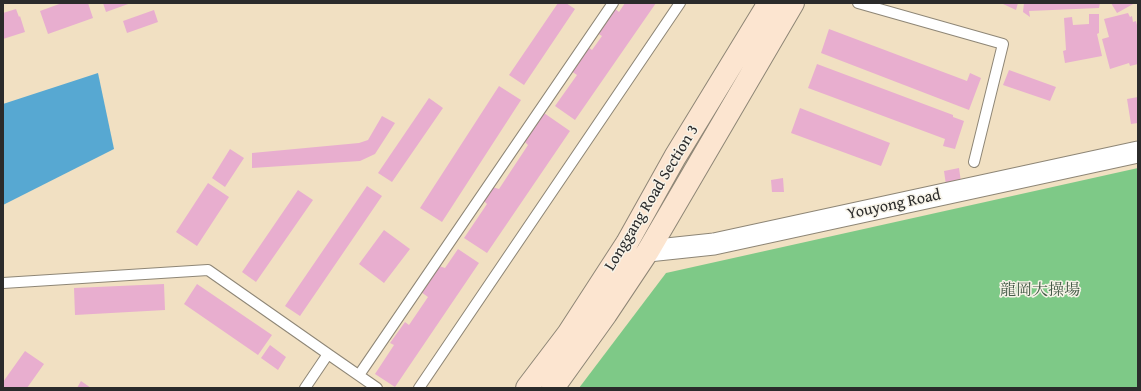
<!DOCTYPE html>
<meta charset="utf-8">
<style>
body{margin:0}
#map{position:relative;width:1141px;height:391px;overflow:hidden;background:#f1e0c2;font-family:"Gentium Book Plus",serif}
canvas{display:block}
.frame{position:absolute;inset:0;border:4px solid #2b2b2b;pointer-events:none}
</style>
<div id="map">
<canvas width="1141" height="391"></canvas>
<div class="frame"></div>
</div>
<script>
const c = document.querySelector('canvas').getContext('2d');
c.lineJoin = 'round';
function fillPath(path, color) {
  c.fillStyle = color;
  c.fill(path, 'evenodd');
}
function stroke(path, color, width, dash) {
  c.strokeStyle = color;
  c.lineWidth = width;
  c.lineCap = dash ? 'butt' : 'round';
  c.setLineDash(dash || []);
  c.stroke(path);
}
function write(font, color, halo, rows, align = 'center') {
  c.font = font + ' "Gentium Book Plus","Noto Serif TC",serif';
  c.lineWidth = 3;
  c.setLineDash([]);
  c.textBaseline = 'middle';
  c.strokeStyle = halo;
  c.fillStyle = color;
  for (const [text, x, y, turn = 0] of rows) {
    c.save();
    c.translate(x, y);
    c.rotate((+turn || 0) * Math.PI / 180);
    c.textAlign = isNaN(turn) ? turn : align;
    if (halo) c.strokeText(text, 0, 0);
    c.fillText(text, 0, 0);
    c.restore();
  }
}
fillPath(new Path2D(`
 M1138 168V388H579L666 273Z`), '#7ec987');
fillPath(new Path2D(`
 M98 73 114 149 3 205V104Z`), '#57a8d2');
fillPath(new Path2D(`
 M62 3H88L93 18 48 34 40 11Z
 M103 3H131L106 12Z
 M558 3H566L575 9 524 85 509 75Z
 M625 3H656L575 120 555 106 577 75 571 71 588 47 592 50 602 36 597 33 614 8 619 12Z
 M1003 3H1018L1016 10 1003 4Z
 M1024 3H1100L1099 8 1029 11 1030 17 1023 12Z
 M1111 3H1135L1117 13Z
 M16 9 19 17 20 16 25 32 3 39V13Z
 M154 10 158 22 127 33 123 21Z
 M1128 13 1130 17 1132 16 1133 22 1136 21 1138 29V64L1130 66 1129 63 1110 69 1102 39 1109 37 1104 19Z
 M1089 14H1099V33L1097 34 1102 56 1065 63 1063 51 1066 50 1064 18 1072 17 1073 25 1089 24Z
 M829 29 967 81 970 73 981 78 969 110 821 53Z
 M817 64 953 115V117L964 121 955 149 943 146 945 139 808 88Z
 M1009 70 1056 87 1050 101 1003 85Z
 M499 86 521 100 442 222 420 208Z
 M1138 97V123L1131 124 1127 99Z
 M429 98 443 108 392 182 378 173Z
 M800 108 890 143 881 166 791 133Z
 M544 113 570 131 487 253 464 238 487 204 483 200 492 187 499 189 528 145 525 142Z
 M382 116 395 123 375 154 360 161 252 168V153L359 143 368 140Z
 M230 149 244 158 225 187 212 178Z
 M959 168 961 182 946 185 944 171Z
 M783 178 784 192H772L771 180Z
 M208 183 229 197 197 246 176 232Z
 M367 186 382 196 300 316 285 306Z
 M298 190 313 200 256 282 242 272Z
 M384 230 410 249 384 283 359 264Z
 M458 249 479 263 395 387 375 374 394 345 390 343 405 322 409 325 428 297 421 292 439 266 445 268Z
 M164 284 165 310 75 315 74 288Z
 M197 284 272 335 258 355 184 304Z
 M270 345 286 357 278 370 261 358Z
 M25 351 44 364 27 388H3V382Z
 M81 381 91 388H77Z`), '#e8aecf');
const service = new Path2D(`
 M858 3 1003 44 974 162
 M3 283 208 270 328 354 305 388
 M328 354 377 388
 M359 375 613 3
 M419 388 680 3`);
const minor = new Path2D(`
 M648 251 714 244 1138 152`);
const secondary = new Path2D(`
 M527 388 568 334 627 243 675 157 769 3
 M553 388 606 314 648 251 793 3`);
stroke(service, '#8e8676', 12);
stroke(minor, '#8e8676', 23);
stroke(secondary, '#8e8676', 24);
stroke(service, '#fff', 10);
stroke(minor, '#fff', 21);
stroke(secondary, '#fce5d0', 22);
write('16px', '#2b2b2b', '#f7f3e8', [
 ["Longgang Road Section 3",652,198,-59],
 ["Youyong Road",894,205,-12]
]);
write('16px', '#445a47', '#f7f3e8', [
 ["龍岡大操場",1040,291]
]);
</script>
